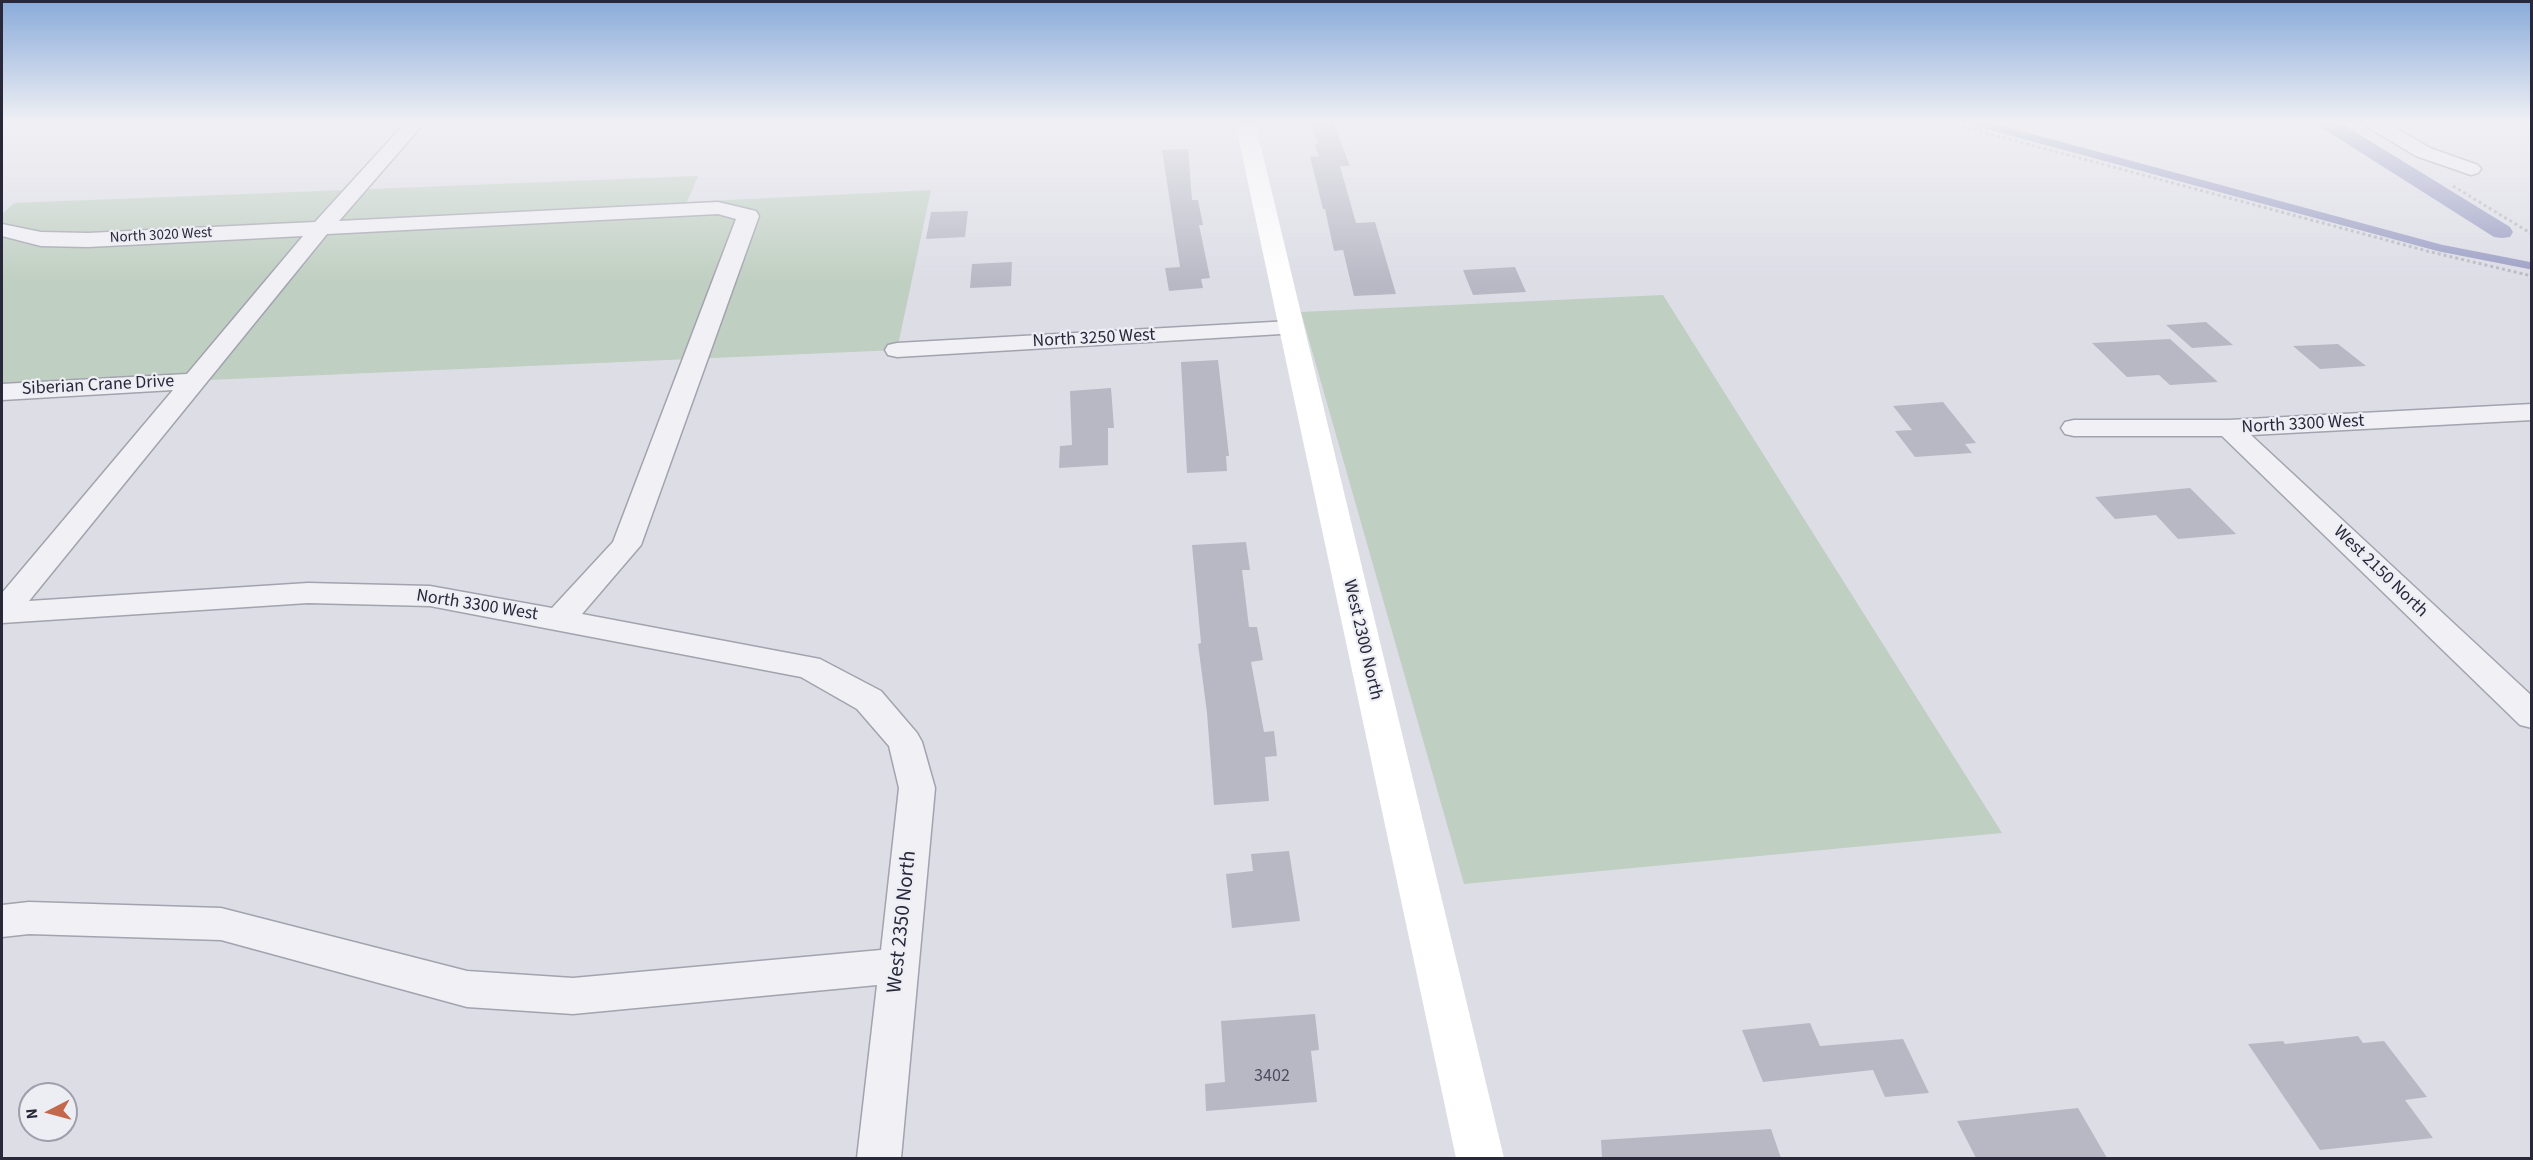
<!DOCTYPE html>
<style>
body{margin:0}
#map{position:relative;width:2533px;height:1160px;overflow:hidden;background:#dddde6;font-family:"Source Sans 3",sans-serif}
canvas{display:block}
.frame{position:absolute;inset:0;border:3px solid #29283b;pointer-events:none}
.north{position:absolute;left:18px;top:1082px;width:60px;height:60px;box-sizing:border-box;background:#ededf4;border:2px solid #9f9eaa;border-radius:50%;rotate:264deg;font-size:16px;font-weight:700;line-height:24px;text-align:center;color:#29283b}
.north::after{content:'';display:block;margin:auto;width:21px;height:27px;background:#c3684b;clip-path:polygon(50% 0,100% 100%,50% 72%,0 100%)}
</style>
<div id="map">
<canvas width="2533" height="1160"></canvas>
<div class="frame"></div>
<div class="north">N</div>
</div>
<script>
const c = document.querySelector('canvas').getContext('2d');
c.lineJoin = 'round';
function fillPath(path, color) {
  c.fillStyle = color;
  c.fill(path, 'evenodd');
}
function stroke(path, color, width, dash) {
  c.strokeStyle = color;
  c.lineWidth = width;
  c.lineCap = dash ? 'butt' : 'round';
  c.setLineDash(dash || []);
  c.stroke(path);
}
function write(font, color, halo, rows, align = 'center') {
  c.font = font + ' "Source Sans 3",sans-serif';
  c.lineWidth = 4.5;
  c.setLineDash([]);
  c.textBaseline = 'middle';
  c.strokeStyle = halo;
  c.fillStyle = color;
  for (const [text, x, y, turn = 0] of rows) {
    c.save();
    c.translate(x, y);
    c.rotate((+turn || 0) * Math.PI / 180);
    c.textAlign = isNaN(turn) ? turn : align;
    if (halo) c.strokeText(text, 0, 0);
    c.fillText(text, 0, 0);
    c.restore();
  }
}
fillPath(new Path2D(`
 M698 176 687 202 931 190 897 350 2 389V214L14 203Z
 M1663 295 2002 833 1464 884 1301 312Z`), '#bfcfc1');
stroke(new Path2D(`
 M1974 122 2440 248 2532 266`), '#9b9ec4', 7);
fillPath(new Path2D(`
 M2317 122H2339L2510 227 2513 232 2510 237 2502 238 2494 237 2319 126Z`), '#9b9ec4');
fillPath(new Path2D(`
 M1310 122H1333L1350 166H1340L1356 223 1375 222 1396 294 1354 296 1343 250 1334 251 1325 209H1323L1310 157 1319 156 1314 144H1318Z
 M1188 149 1192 200H1198L1203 225H1199L1210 278 1201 279 1203 288 1169 291 1165 268 1180 267 1162 150Z
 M968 211 965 237 926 239 931 212Z
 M1012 262 1011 286 970 288 972 264Z
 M1515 267 1526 292 1473 295 1463 270Z
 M2206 322 2233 345 2192 348 2166 325Z
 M2170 339 2218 382 2170 385 2159 375 2127 377 2092 343Z
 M2338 344 2366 366 2320 369 2293 346Z
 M1218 360 1229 456H1226L1227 471 1187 473 1181 362Z
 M1111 388 1114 428H1108V465L1059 468 1060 446 1072 445 1070 391Z
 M1943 402 1976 443 1965 444 1972 453 1915 457 1895 431 1912 430 1893 406Z
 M2190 488 2236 534 2178 539 2156 515 2115 519 2095 497Z
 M1246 542 1250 570H1242L1249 627H1257L1263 660 1251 662 1264 732 1274 731 1277 756 1265 757 1269 801 1214 805 1207 713 1198 644 1201 643 1192 545Z
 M1289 851 1300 921 1232 928 1226 874 1253 871 1251 854Z
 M1315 1014 1319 1050 1311 1051 1317 1102 1206 1111 1205 1084 1225 1082 1221 1021Z
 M1810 1023 1820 1046 1903 1039 1929 1093 1885 1097 1873 1070 1763 1082 1742 1030Z
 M2358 1036 2363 1043 2384 1041 2427 1097 2405 1100 2433 1138 2320 1150 2248 1044 2283 1041 2285 1044Z
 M2078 1108 2107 1158H1976L1957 1121Z
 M1771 1129 1781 1158H1602L1601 1140Z`), '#b8b8c5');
const street = new Path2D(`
 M406 122H425L339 221 718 202 756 211 759 216 641 545 582 614 820 659 881 691 917 733 922 742 935 788 901 1158H857L877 985 573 1014 467 1007 221 940 29 934 2 937V905L29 902 221 908 467 971 573 978 881 950 899 788 889 746 857 709 801 677 430 606 308 603 2 623V593L173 390 2 400V384L187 374 303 236 88 247 41 246 2 236V224L41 232 88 233 315 222ZM718 214 736 219 613 542 552 608 430 586 308 583 29 601 327 234Z
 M2364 122H2386L2430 148 2478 165 2481 169 2478 173 2471 175 2416 156 2366 126Z
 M1290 321 1298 323 1302 328 1298 333 897 357 888 355 885 350 888 345 897 343Z
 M2532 404V420L2251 435 2532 696V728L2520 725 2222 436H2074L2065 434 2061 428 2065 422 2074 420H2229Z`);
stroke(street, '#a3a3af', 3);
stroke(new Path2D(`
 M1945 122 2431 252 2532 276
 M2453 186 2532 234`), '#b8b8c1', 3, [3, 3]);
fillPath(street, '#f0f0f5');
fillPath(new Path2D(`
 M1235 122H1255L1504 1158H1456Z`), '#fff');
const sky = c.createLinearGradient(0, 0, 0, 284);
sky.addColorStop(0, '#89abda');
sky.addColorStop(0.43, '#f0f0f4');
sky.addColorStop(1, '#f0f0f400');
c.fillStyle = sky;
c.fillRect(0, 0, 2533, 284);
write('15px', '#29283b', '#ededf4', [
 ["North 3020 West",161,236,-3]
]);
write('18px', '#29283b', '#ededf4', [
 ["North 3250 West",1094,339,-3],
 ["Siberian Crane Drive",98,386,-3],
 ["North 3300 West",2303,425,-3],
 ["West 2150 North",2380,572,44],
 ["North 3300 West",477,606,9],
 ["West 2300 North",1362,640,77]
]);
write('18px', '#4d4c5e', null, [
 ["3402",1272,1077]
]);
write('21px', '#29283b', '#ededf4', [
 ["West 2350 North",903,922,-84]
]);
</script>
